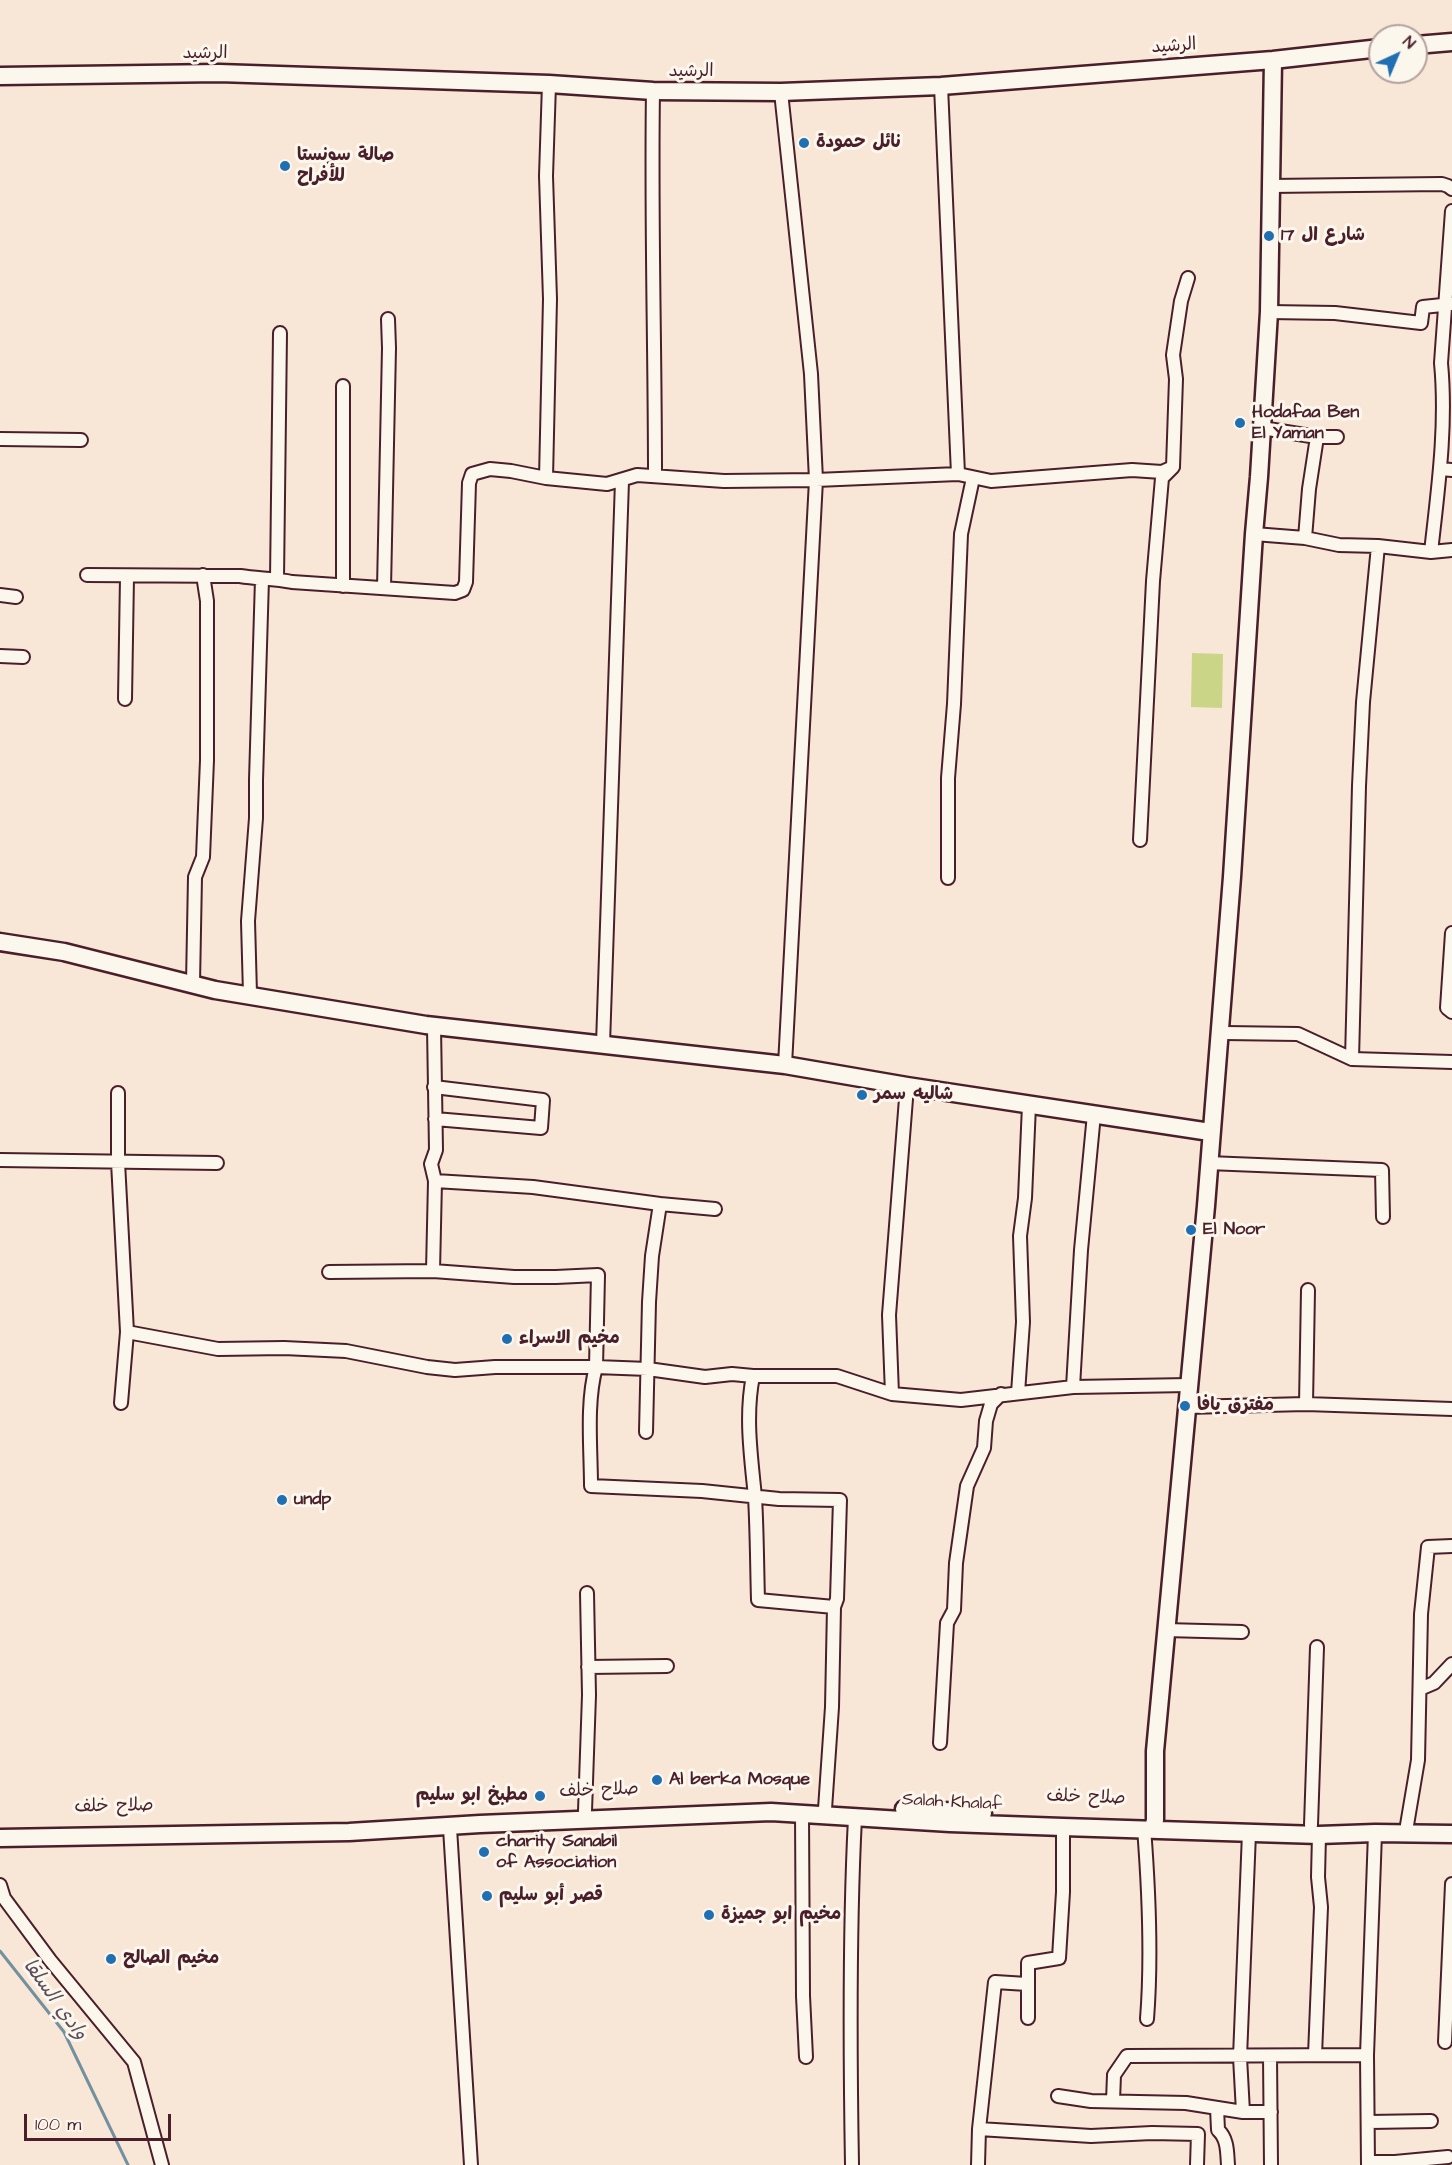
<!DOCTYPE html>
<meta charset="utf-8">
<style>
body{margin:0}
#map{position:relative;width:1452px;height:2165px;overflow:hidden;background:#f8e6d6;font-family:"Architects Daughter",sans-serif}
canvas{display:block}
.north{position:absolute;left:1368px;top:24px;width:60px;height:60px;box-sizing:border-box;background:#fbf7ec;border:2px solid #b4a19f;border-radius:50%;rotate:44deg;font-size:16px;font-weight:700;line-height:24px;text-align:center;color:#4a1f2b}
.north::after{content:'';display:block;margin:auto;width:21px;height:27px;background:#1f6fb2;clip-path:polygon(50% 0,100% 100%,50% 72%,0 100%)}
.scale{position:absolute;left:24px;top:2114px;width:147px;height:27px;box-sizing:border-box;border:3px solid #4a1f2b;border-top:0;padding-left:8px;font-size:18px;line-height:21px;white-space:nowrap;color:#4a1f2b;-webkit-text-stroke:4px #fbf7ec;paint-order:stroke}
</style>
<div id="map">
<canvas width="1452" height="2165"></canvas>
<div class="north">N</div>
<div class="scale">100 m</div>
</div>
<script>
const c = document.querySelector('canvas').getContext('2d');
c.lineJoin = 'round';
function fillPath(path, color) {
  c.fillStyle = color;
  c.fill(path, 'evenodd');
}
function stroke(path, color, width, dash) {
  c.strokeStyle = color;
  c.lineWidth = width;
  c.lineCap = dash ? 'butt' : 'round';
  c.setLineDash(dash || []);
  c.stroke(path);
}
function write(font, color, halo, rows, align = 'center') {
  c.font = font + ' "Architects Daughter","Playpen Sans Arabic",sans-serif';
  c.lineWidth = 6;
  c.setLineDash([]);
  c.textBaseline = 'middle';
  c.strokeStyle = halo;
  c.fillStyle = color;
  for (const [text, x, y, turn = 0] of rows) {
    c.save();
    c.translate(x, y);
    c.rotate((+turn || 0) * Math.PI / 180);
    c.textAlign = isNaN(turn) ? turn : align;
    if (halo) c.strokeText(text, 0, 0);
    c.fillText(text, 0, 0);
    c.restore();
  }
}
fillPath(new Path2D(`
 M1192 653 1223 654 1222 708 1191 707Z`), '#cad588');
stroke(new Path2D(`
 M0 1951 64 2032 128 2165`), '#73909f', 3);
const street = new Path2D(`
 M941 86 958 474
 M653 91C651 219 655 347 655 476
 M781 92 811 374 816 480 785 1065
 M1270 186 1442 184 1448 186 1452 189
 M1269 312 1335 313 1421 323 1423 307 1452 304
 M1262 428 1317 437H1337
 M0 439 81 440
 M1440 469 1452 470
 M546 478 550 299 546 176 549 84
 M1254 534 1305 538 1339 545 1378 546 1431 552 1452 550
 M1305 538 1309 489 1317 437
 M1431 552C1438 489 1447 426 1441 363L1452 211
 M87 575 240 576C258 579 275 578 292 582L455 593 463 590 466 582 469 483 472 474 490 469 511 471 546 478 607 484 637 475 724 481 816 480 958 474 991 481 1132 470 1162 472 1173 467
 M277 579 280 333
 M343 586V386
 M384 588 389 348 388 319
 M0 595 16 597
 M0 656 23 657
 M125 699 127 577
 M1140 840 1153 581 1162 478 1173 467 1176 379 1173 355 1181 301 1188 278
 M948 878V778L954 704 961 534 973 478
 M1452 933 1447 1008 1452 1012
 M193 983 195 877 203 857 207 760V601L203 575
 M250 994 248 921 256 818V780L262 579
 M1225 1033 1298 1034 1352 1059 1452 1062
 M603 1044 622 481
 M1352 1059 1359 786 1363 702 1378 546
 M434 1087 543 1100 541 1128 435 1119
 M118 1093V1162L127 1332 121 1403
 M0 1160 217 1163
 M1208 1163 1382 1170 1383 1217
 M435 1181 533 1187 660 1204 715 1209
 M433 1271 435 1181 431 1164 436 1150 434 1027
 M329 1272 433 1271 514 1277H556L598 1275 596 1367C586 1403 591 1449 591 1486L702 1491 779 1499 840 1500 837 1599 834 1607 832 1707 825 1809
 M127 1332 218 1349 284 1348 346 1351 427 1367 455 1370 495 1367H596L648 1369 705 1377 732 1374 753 1376H837L892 1394 961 1400 1073 1387 1189 1385
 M753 1376C745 1416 751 1456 755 1497 757 1531 757 1566 758 1600L834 1607
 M1073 1387 1081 1250 1094 1114
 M1018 1393 1023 1322 1020 1236 1025 1198 1029 1105
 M892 1394 889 1315 907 1086
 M1306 1404 1308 1290
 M1187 1407 1306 1404 1452 1409
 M646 1432 649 1302 652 1256 660 1204
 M1165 1630 1242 1632
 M588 1667 667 1666
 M1420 1689 1434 1683 1452 1664
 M940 1743 947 1623 954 1610 956 1563 967 1486 984 1448 986 1421 991 1404 1001 1394
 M585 1811 589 1695 587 1593
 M802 1813 803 1996 806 2057
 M1311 1825 1317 1647
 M1407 1825 1418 1760 1421 1614 1428 1547 1452 1546
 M450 1828 471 2165
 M1144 1828C1149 1892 1152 1956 1147 2019
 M0 1885 4 1898 50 1960 134 2062 162 2165
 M1028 2018V1963L1059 1958 1063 1892V1827
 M1445 2042 1452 1884
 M1315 2055 1321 1907 1318 1877 1319 1835
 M1270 2056 1271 2165
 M1058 2096 1091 2101 1186 2103 1243 2112H1271
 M1113 2101 1114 2075 1127 2056 1367 2055
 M1217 2108 1218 2130C1228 2139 1227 2153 1228 2165
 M1243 2112 1240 2057 1249 1833
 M1369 2122 1431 2121
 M979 2129 1091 2136 1152 2133 1198 2134 1197 2165
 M1368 2162H1395L1448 2157
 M852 2165C850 2050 849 1933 855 1818
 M978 2165 979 2129 995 1982 1027 1984
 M1368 2165 1367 2055 1375 1833`);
const secondary = new Path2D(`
 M1416 45 1452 42
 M0 76 219 73 549 84 653 91 781 92 941 86 1273 60 1380 48
 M0 942 64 952 215 990 426 1025 785 1065 907 1086 1210 1132
 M904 1809 983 1813
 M1153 1829 1155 1820V1751L1206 1206 1232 877 1254 534 1259 477 1269 312 1273 60
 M0 1838 349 1832 480 1824 771 1812 950 1823 1063 1827 1319 1835 1375 1833 1452 1834`);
stroke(street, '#4a1f2b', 16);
stroke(secondary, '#4a1f2b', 21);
stroke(street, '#fbf7ec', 12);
stroke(secondary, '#fbf7ec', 16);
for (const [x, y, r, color] of [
 [804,143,6,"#1f6fb2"],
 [285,166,6,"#1f6fb2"],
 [1269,236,6,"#1f6fb2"],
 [1240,423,6,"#1f6fb2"],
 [862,1095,6,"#1f6fb2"],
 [1191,1230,6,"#1f6fb2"],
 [507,1339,6,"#1f6fb2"],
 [1185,1406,6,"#1f6fb2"],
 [282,1500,6,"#1f6fb2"],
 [657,1780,6,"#1f6fb2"],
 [540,1796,6,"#1f6fb2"],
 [484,1852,6,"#1f6fb2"],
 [487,1896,6,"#1f6fb2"],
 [709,1915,6,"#1f6fb2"],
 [111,1959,6,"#1f6fb2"]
]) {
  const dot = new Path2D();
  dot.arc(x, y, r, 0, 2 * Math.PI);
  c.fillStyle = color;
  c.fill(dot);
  stroke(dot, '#fbf7ec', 2);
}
write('18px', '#4a1f2b', '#fbf7ec', [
 ["الرشيد",1174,47,-4],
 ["الرشيد",205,54],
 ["الرشيد",691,72],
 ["صلاح خلف",599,1791,-2],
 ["صلاح خلف",1086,1798,2],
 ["Salah Khalaf",952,1803,3],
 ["صلاح خلف",114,1807,-1]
]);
write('bold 18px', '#4a1f2b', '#fbf7ec', [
 ["نائل حمودة",816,143],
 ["صالة سونستا",297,156],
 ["للأفراح",297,177],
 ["شارع ال 17",1281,236],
 ["Hodafaa Ben",1252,413],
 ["El Yaman",1252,434],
 ["شاليه سمر",874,1095],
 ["El Noor",1203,1230],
 ["مخيم الاسراء",519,1339],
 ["مفترق يافا",1197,1406],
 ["undp",294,1500],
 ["Al berka Mosque",669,1780],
 ["مطبخ ابو سليم",528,1796,"right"],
 ["charity Sanabil",496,1842],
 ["of Association",496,1863],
 ["قصر أبو سليم",499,1896],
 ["مخيم ابو جميزة",721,1915],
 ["مخيم الصالح",123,1959]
], 'left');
write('italic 20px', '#5b4e5c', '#fbf7ec', [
 ["وادي السلقا",54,2000,54]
]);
</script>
